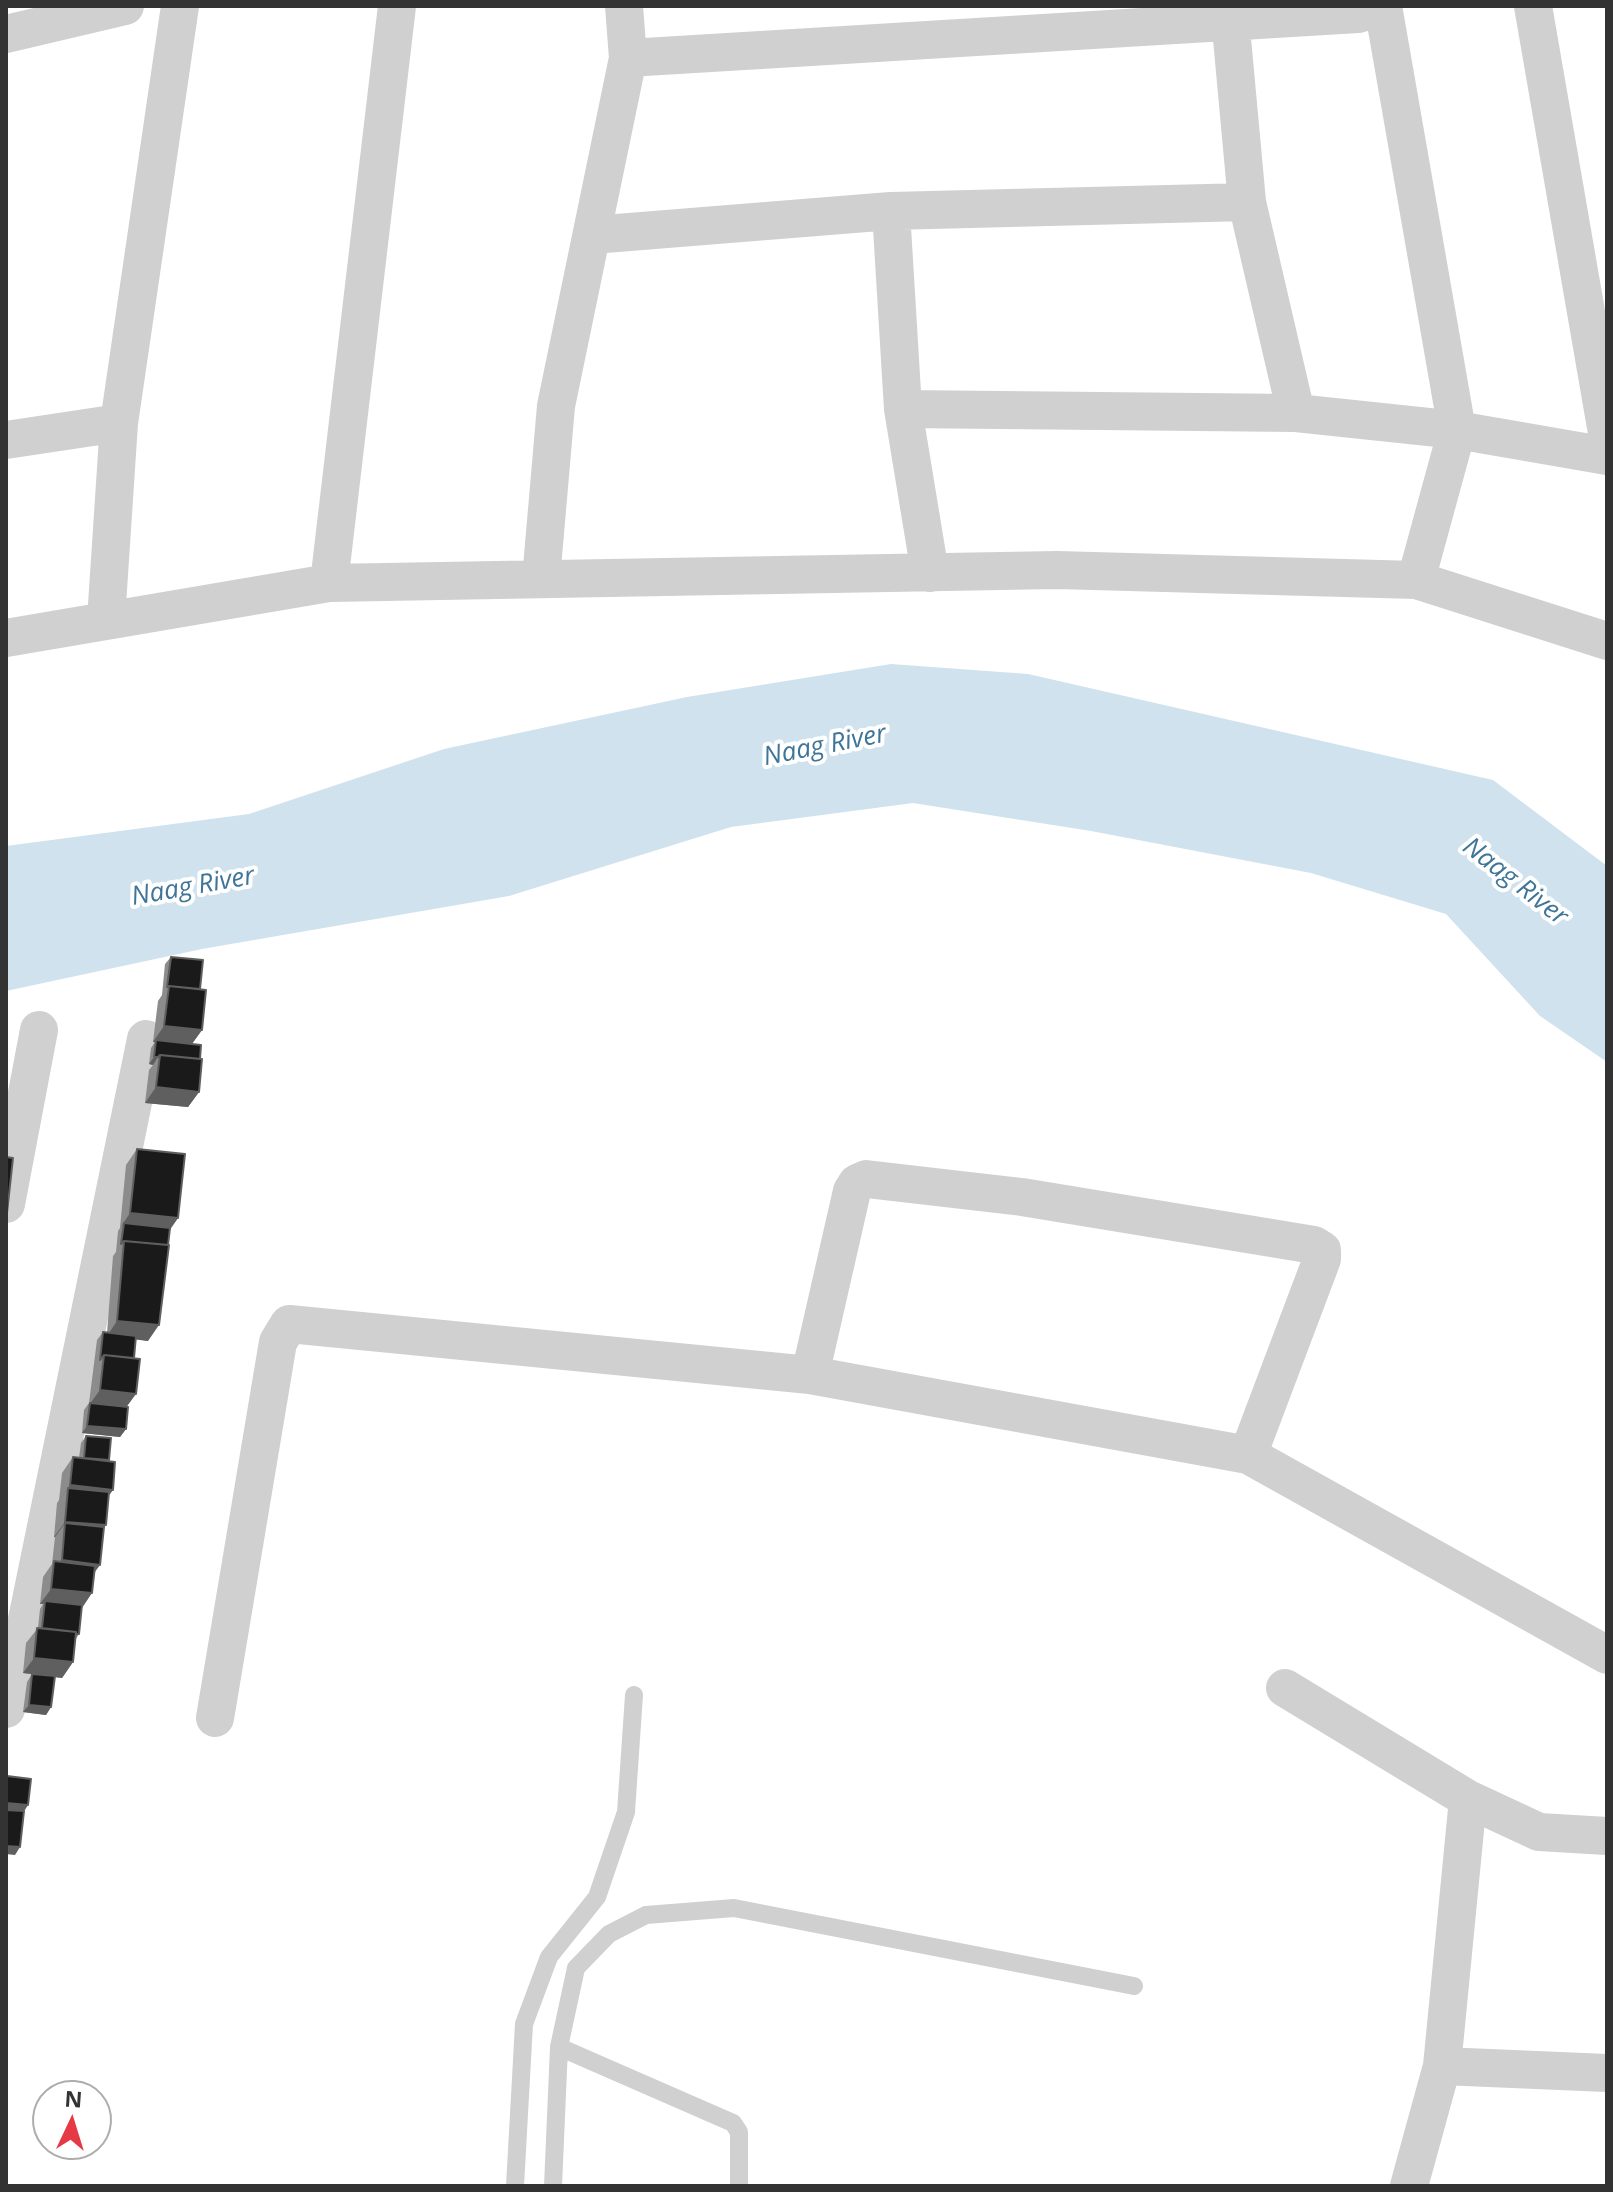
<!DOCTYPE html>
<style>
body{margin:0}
#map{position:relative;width:1613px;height:2192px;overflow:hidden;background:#fff;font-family:"Open Sans",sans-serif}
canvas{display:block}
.frame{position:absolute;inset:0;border:8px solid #333;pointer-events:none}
.north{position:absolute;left:32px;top:2080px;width:80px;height:80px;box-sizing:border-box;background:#fff;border:2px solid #adadad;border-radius:50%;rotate:4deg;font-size:22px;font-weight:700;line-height:32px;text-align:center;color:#333}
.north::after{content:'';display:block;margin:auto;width:28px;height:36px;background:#e63946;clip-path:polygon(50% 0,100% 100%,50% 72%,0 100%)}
</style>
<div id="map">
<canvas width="1613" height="2192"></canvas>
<div class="frame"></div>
<div class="north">N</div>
</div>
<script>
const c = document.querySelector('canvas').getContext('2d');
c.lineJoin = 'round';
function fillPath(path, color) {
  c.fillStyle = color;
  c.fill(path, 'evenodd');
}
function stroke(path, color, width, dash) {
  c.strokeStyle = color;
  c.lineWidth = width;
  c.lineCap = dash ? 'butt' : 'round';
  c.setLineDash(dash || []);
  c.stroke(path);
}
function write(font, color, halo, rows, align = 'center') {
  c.font = font + ' "Open Sans",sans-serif';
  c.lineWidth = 8;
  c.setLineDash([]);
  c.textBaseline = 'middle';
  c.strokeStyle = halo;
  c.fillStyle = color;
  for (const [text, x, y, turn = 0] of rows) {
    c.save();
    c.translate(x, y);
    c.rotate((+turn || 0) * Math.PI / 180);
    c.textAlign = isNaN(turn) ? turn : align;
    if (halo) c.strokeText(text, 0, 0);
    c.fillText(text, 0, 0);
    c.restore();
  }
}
fillPath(new Path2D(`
 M891 664 1028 674 1493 780 1607 866V1062L1540 1016 1446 914 1311 873 1091 831 913 803 731 827 509 896 202 949 6 991V846L249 814 444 749 687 697Z`), '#cfe2ee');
stroke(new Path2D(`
 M559 2047 733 2123 739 2132V2186
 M515 2186 524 2024 549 1957 597 1897 626 1812 634 1695
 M553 2186 559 2047 576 1968 609 1934 646 1915 734 1908 1134 1986`), '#d0d0d0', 18);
stroke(new Path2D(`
 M397 6 329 583 1057 570 1416 580 1607 641
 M1383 6 1457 430 1416 580
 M1533 6 1607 433
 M6 34 125 6
 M628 58 1358 14 1384 6
 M1247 202 1296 413
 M891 211 903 409 930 573
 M592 235 891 211 1247 202 1229 6
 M903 409 1296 413 1457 430 1607 456
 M6 440 119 423 180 6
 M541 579 556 406 628 58 624 6
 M106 620 119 423
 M6 638 329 583
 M6 1204 39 1030
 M810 1375 852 1191 857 1183 866 1179 1022 1197 1314 1245 1322 1250V1259L1248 1455
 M6 1636 23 1639 6 1709
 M23 1639 146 1039
 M1285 1688 1468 1799 1539 1832 1607 1836
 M215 1718 278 1342 289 1324 810 1375 1248 1455 1607 1655
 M1442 2066 1607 2073
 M1409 2186 1442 2066 1468 1799`), '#d0d0d0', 38);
fillPath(new Path2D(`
 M171 957 200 989 202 1030 192 1044 200 1059 199 1092 188 1107 145 1103 149 1070 153 1065 149 1064 151 1048 155 1042H153L158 1001 162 995 165 964Z
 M137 1149 178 1218 170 1230 148 1341 136 1339 127 1407 126 1429 120 1437 82 1433 84 1410 89 1403 97 1340 103 1332 107 1333 113 1256 116 1252 118 1231 120 1228 126 1165Z
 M86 1436 108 1461 109 1494 95 1572 81 1608 79 1634 75 1640 73 1662 62 1678 55 1677 51 1707 46 1715 23 1712 27 1682 32 1674 23 1673 26 1643 38 1628 40 1609 43 1604H40L43 1577 52 1564 55 1537H54L57 1503 59 1500 62 1473 73 1457 79 1458 81 1443Z`), '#8c8c8c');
fillPath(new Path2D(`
 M164 1026 202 1030 191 1045 153 1042Z
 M154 1057H158L153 1065 149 1064Z
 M156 1087 199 1092 188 1107 145 1103Z
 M130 1213 178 1218 167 1233 124 1223 120 1228Z
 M117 1321 159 1325 148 1341 107 1336Z
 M100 1390 136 1394 125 1409 89 1405Z
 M87 1426 126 1429 120 1437 82 1433Z
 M70 1485 113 1490 102 1505 68 1488 59 1500Z
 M65 1522 106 1525 95 1541 65 1523 55 1537H54Z
 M62 1560 100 1565 89 1580 52 1574Z
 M51 1589 92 1593 82 1608 45 1601 43 1604H40Z
 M34 1658 73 1662 62 1678 23 1673Z
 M29 1705 51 1707 46 1715 23 1712Z
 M6 1803 28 1805 23 1813 6 1811Z
 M6 1846 20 1847 15 1855 6 1854Z`), '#5f5f5f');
const building = new Path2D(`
 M171 957 203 960 200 989 169 986 167 987Z
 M169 986 206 990 202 1030 164 1026Z
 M156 1040 201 1045 200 1059 160 1055 158 1057H154Z
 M160 1055 202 1059 199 1092 156 1087Z
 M137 1149 185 1154 178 1218 130 1213Z
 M6 1157 13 1158 7 1213H6Z
 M124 1223 170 1228 168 1245 124 1241 121 1244Z
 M124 1241 169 1245 159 1325 117 1321Z
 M103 1332 136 1336 134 1358 104 1355 100 1360Z
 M104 1355 140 1359 136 1394 100 1390Z
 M90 1403 128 1407 126 1429 87 1426Z
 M86 1436 111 1438 109 1460 84 1458Z
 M73 1457 115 1462 113 1490 70 1485Z
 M68 1488 109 1492 106 1525 65 1522Z
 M65 1523 104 1527 100 1565 62 1560Z
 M54 1561 95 1566 92 1593 51 1589Z
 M45 1601 82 1605 79 1634H76V1632L42 1628Z
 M37 1628 76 1632 73 1662 34 1658Z
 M32 1674 55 1676 51 1707 29 1705Z
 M7 1776 31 1779 28 1805 6 1803Z
 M6 1810 24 1811 20 1847 6 1846Z`);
fillPath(building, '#1a1a1a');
stroke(building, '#5f5f5f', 2);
write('italic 26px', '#3f7597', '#fff', [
 ["Naag River",825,746,-11],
 ["Naag River",1515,882,38],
 ["Naag River",193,887,-10]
]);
</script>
